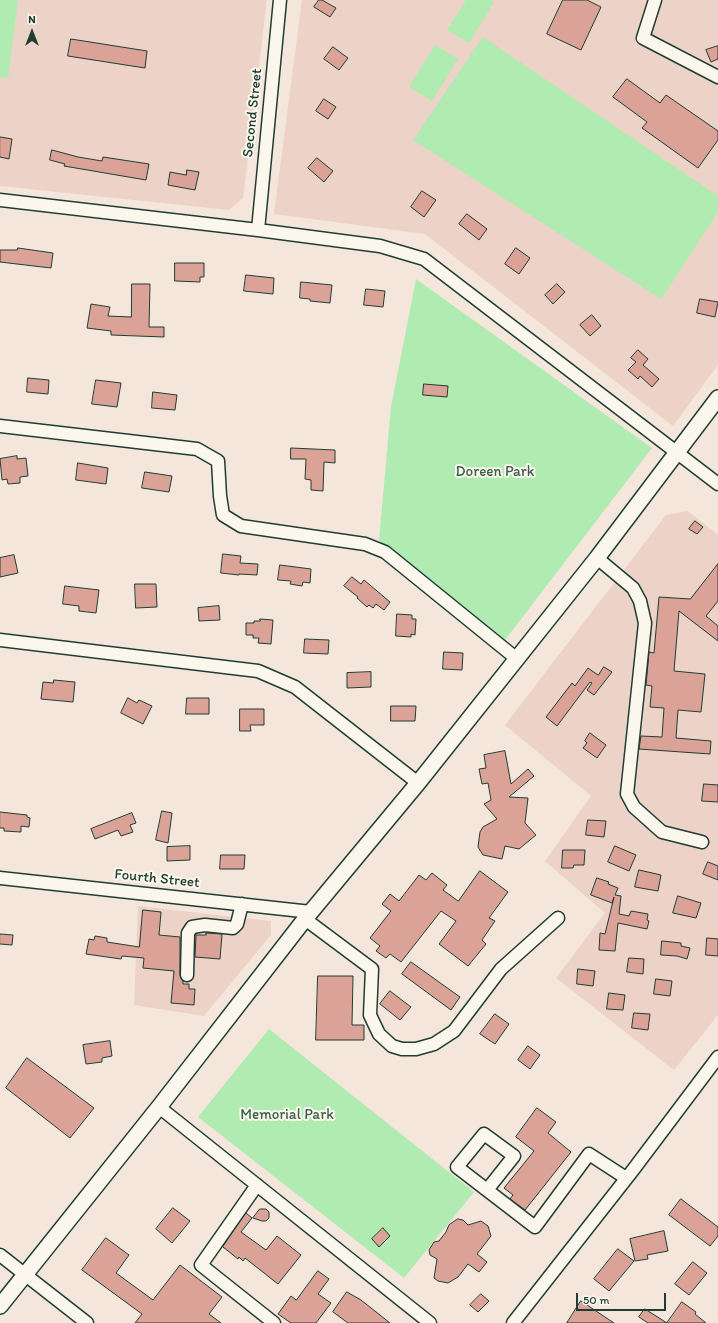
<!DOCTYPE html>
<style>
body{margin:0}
#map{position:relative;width:718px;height:1323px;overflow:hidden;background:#f5e6db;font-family:Itim,sans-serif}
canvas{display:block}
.north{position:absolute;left:12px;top:12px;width:40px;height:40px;-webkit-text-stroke:3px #fbf7ec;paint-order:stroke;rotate:0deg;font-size:11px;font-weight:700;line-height:16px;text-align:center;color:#1f3d34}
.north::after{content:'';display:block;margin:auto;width:14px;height:18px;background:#1f3d34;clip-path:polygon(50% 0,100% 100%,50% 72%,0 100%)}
.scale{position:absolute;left:576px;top:1293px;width:90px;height:18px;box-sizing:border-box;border:2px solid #1f3d34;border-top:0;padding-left:5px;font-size:12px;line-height:14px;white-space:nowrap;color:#1f3d34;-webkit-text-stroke:3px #fbf7ec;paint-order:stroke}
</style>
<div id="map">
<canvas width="718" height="1323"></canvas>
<div class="north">N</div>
<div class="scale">50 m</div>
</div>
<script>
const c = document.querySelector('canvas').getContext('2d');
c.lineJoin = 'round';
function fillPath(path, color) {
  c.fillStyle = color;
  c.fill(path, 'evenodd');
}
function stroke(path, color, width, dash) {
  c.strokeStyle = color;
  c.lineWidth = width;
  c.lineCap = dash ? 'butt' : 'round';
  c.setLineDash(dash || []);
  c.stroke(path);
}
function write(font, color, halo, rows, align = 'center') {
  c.font = font + ' Itim,sans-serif';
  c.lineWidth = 4;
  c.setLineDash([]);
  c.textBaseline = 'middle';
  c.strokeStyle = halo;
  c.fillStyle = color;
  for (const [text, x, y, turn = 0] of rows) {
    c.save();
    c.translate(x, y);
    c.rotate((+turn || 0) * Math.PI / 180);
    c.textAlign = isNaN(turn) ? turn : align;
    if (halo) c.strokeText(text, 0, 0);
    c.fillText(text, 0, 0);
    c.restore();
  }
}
fillPath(new Path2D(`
 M0 0H267L243 198 229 210 0 186Z
 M302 0H718V365L673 426 425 234 274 214Z
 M688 511 718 535V1015L674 1070 556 978 605 913 545 861 591 796 505 725 666 515Z
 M138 906 271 921V935L204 1016 134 1005Z`), '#edd2c7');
fillPath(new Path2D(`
 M0 0H18L8 78 0 77Z
 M466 0H490L494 2 469 43 447 30Z
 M483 37 718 196V212L661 299 413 140Z
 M435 45 458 59 432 101 409 87Z
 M416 279 652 448 505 640 379 540 391 407Z
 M269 1029 474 1192 404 1278 198 1117Z`), '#b0ebb1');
const building = new Path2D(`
 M319 0H322L336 8 330 17 314 7Z
 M563 0H587L601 7 581 50 547 34Z
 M71 39 147 51 145 68 68 56Z
 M718 46V59L711 62 706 50Z
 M333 47 348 58 339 70 324 59Z
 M627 79 660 103 666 95 718 131V140L698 168 642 128 647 122 613 97Z
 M324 99 336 107 328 119 316 111Z
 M0 137 12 139 9 159 0 157Z
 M52 150 78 157 102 161 103 157 149 164 146 180 64 166 65 164 50 160Z
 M317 158 333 171 324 182 308 168Z
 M187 170 199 172 195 190 168 185 170 172 186 175Z
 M422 191 436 200 424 217 411 207Z
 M467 214 487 229 479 240 459 224Z
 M18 248 53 253 51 268 0 262V250H17Z
 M516 248 530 258 519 274 505 264Z
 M175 263H204V277H200V282L175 281Z
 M246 275 274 278 273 294 244 291Z
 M301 282 332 285 330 303 310 301V299L300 298Z
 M132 284H150L149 327H164V337L111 335V331L87 328 91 304 110 307 108 316 131 317Z
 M557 284 565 292 553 304 545 295Z
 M366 289 385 291 383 307 364 305Z
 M700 299 718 302 715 317 697 313Z
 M592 315 601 326 590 336 580 325Z
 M638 350 648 359 643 365 659 379 652 387 640 376 638 379 628 370 636 362 631 358Z
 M28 378 49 380 48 394 27 392Z
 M96 380 121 383 117 407 92 404Z
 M424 384 448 386 447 397 423 395Z
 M153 392 177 395 175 410 152 408Z
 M291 448 335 450V463L324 462 323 491 311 490V480L305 479 306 459H291Z
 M17 456V459L26 458 28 476 20 477V483L8 484 7 479 2 480 0 459Z
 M78 463 108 468 106 484 76 480Z
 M145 472 172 476 169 492 142 488Z
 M695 521 703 527 697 534 689 529Z
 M223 554 241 556 240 563 258 564 257 575 239 574V575L221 573Z
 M14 555 18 573 0 577V558Z
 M718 564V601L706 616 718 626V641L679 611 674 671 705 674 701 712 678 710 676 738 711 741 710 754 639 749 641 736 662 737 664 708 650 707 652 686 646 685 649 652 654 653 659 597 690 599Z
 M280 565 311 569 310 583 303 582 302 586 290 584 291 581 278 580Z
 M352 577 361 584 364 580 390 602 384 610 376 604 373 608 369 605 367 607 357 598 358 597 344 586Z
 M135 584H156L157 607 136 608Z
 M65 586 99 590 96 613 79 611V606L63 604Z
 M219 606 220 620 199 621 198 608Z
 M397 614 412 615V619H416L415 635 411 634V637L396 636Z
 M260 619 273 620 271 644 258 643 259 638H253V635H246V623H254V621H260Z
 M305 639 329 640 328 654 304 653Z
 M444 652 463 653 462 670 443 669Z
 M604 667 612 672 594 695 587 690 592 683 590 682 557 726 546 717 572 683 575 686 588 668 598 675Z
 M371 672V687L347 688V673Z
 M54 680 75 682 73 702 41 699 43 682 53 683Z
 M128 698 137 703 139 700 152 706 143 724 121 713Z
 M187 698H209V714H186Z
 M391 706H416L415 721H391Z
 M240 709H264V725H250L251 731H240Z
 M590 733 606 745 597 758 583 748 587 743 585 741Z
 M505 751 511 784 528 769 534 776 509 797 528 798 525 823 536 835 519 849 505 846 502 859 483 855 478 847 480 832 483 827 497 819 484 804 491 800 488 783 482 784 479 769 486 768 484 755Z
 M704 784 718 785V802L702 801Z
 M162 811 172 813 168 843 156 840Z
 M0 812 27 815V817L30 818 29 827 21 826V832L4 831V828H0Z
 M132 813 136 823 130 825 133 832 121 836 118 830 95 839 91 829Z
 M588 820 606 821 604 837 586 835Z
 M190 846V860L167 861V847Z
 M615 846 636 855 629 871 608 862Z
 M563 850H585L584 865H574L573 868H562Z
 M221 855H245L244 869H220Z
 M708 862 718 866V880L703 874Z
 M639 870 661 875 658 891 635 887Z
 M480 871 508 892 489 918 495 921 482 940 486 944 468 966 439 944 456 921 441 911 401 962 390 954 386 958 376 951 380 946 370 938 391 911 382 904 390 894 399 901 419 875 426 880 432 873 447 885 443 890 458 901Z
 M597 878 609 882 608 884 618 888 615 895 621 896 619 914 629 916 631 911 648 914 647 920 649 921 647 929 618 923 615 951 599 950 600 933 605 934 614 897 612 903 591 895Z
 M678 896 701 903 696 918 673 913Z
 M143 910 161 912 159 935 180 937V975L183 981V984H189V989H195L194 1005 171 1003 174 971 143 968 144 958 122 956 121 959 86 954 89 939 94 940 95 936 107 938V942L139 947Z
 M206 933 222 934 220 959 195 957 196 935H206Z
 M0 934 13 935 12 945 0 944Z
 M707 938 718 939V956L706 955Z
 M662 941 681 943V946L690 948 687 959 677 956 661 955Z
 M629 958 644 959 643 974 627 972Z
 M411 962 460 997 451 1010 402 974Z
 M578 969 595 971 593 986 577 984Z
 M318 976H353L352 1025H364V1040H316Z
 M656 979 672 981 670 996 654 994Z
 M390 991 411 1007 400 1020 380 1004Z
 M609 993 625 995 623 1010 607 1009Z
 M634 1013 650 1014 648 1030 632 1028Z
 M495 1014 509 1024 495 1044 480 1034Z
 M110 1041 112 1056 102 1058V1062L86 1064 83 1045Z
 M528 1046 540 1055 530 1069 518 1060Z
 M27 1058 94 1108 70 1138 6 1088Z
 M537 1108 556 1122 548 1133 571 1152 525 1210 510 1199 513 1195 504 1188 534 1151 516 1137Z
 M681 1199 718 1227V1236L710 1246 669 1215Z
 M173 1208 190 1221 172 1243 156 1229Z
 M260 1209H266L269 1212V1218L266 1221H262L253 1218Z
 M246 1213 252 1218 241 1232 266 1250 277 1236 301 1255 278 1284 245 1258 243 1261 239 1257 238 1259 223 1247Z
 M458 1219 463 1220 468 1225 481 1221 488 1226 491 1236 477 1254 487 1262 479 1272 468 1264 458 1277 448 1283 438 1281 434 1278 437 1259 430 1255 429 1250 434 1242 439 1241 446 1232 449 1225Z
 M383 1228 390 1236 379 1247 372 1239Z
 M664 1231 668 1251 647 1255 648 1259 635 1261 630 1239Z
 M106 1238 129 1255 116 1273 153 1300 180 1265 222 1297 209 1314 221 1323H135L142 1314 82 1270Z
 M618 1249 634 1261 609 1291 594 1279Z
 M693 1262 707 1273 689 1295 675 1284Z
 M318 1271 329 1279 318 1294 331 1303 316 1323H291L278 1314 291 1296 296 1300Z
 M347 1292 361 1300 390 1323H348L333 1312Z
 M481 1294 489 1301 478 1312 470 1305Z
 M581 1301 614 1323H567Z
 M682 1302 696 1312 695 1314 706 1323H667Z
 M645 1309 667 1323H648L639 1317Z`);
fillPath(building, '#dba297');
stroke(building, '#1f3d34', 1);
const minor = new Path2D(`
 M655 0 643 38 718 77
 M0 200 258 230 380 246 424 259 718 484
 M258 230 280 0
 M0 426 197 449 218 461 220 496 223 515 241 526 365 544 385 552 517 659
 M597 558 633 588 640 601 645 623 627 794 634 807 662 832 702 842
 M0 640 258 671 295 687 418 783
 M0 878 311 912
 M305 919 372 969 370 1015 379 1034 392 1046 402 1049H416L434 1044 454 1031 501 969 558 918
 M187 975 188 933 192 927 205 925 233 928 237 924 242 904
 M159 1107 430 1323
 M257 1185 201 1265 274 1323
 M487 1190 514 1156 484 1134 457 1167 535 1227 589 1154 626 1178
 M0 1255 87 1323
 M513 1323 633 1170 718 1057`);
const major = new Path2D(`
 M0 1306 159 1107 305 919 418 783 597 558 718 398`);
stroke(minor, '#1f3d34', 15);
stroke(major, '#1f3d34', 18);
stroke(minor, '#fbf7ec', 12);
stroke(major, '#fbf7ec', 15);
write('15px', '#1f3d34', '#fbf7ec', [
 ["Second Street",253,113,-84],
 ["Fourth Street",157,879,6]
]);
write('15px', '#3c604d', '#fbf7ec', [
 ["Doreen Park",495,472],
 ["Memorial Park",287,1115]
]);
</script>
